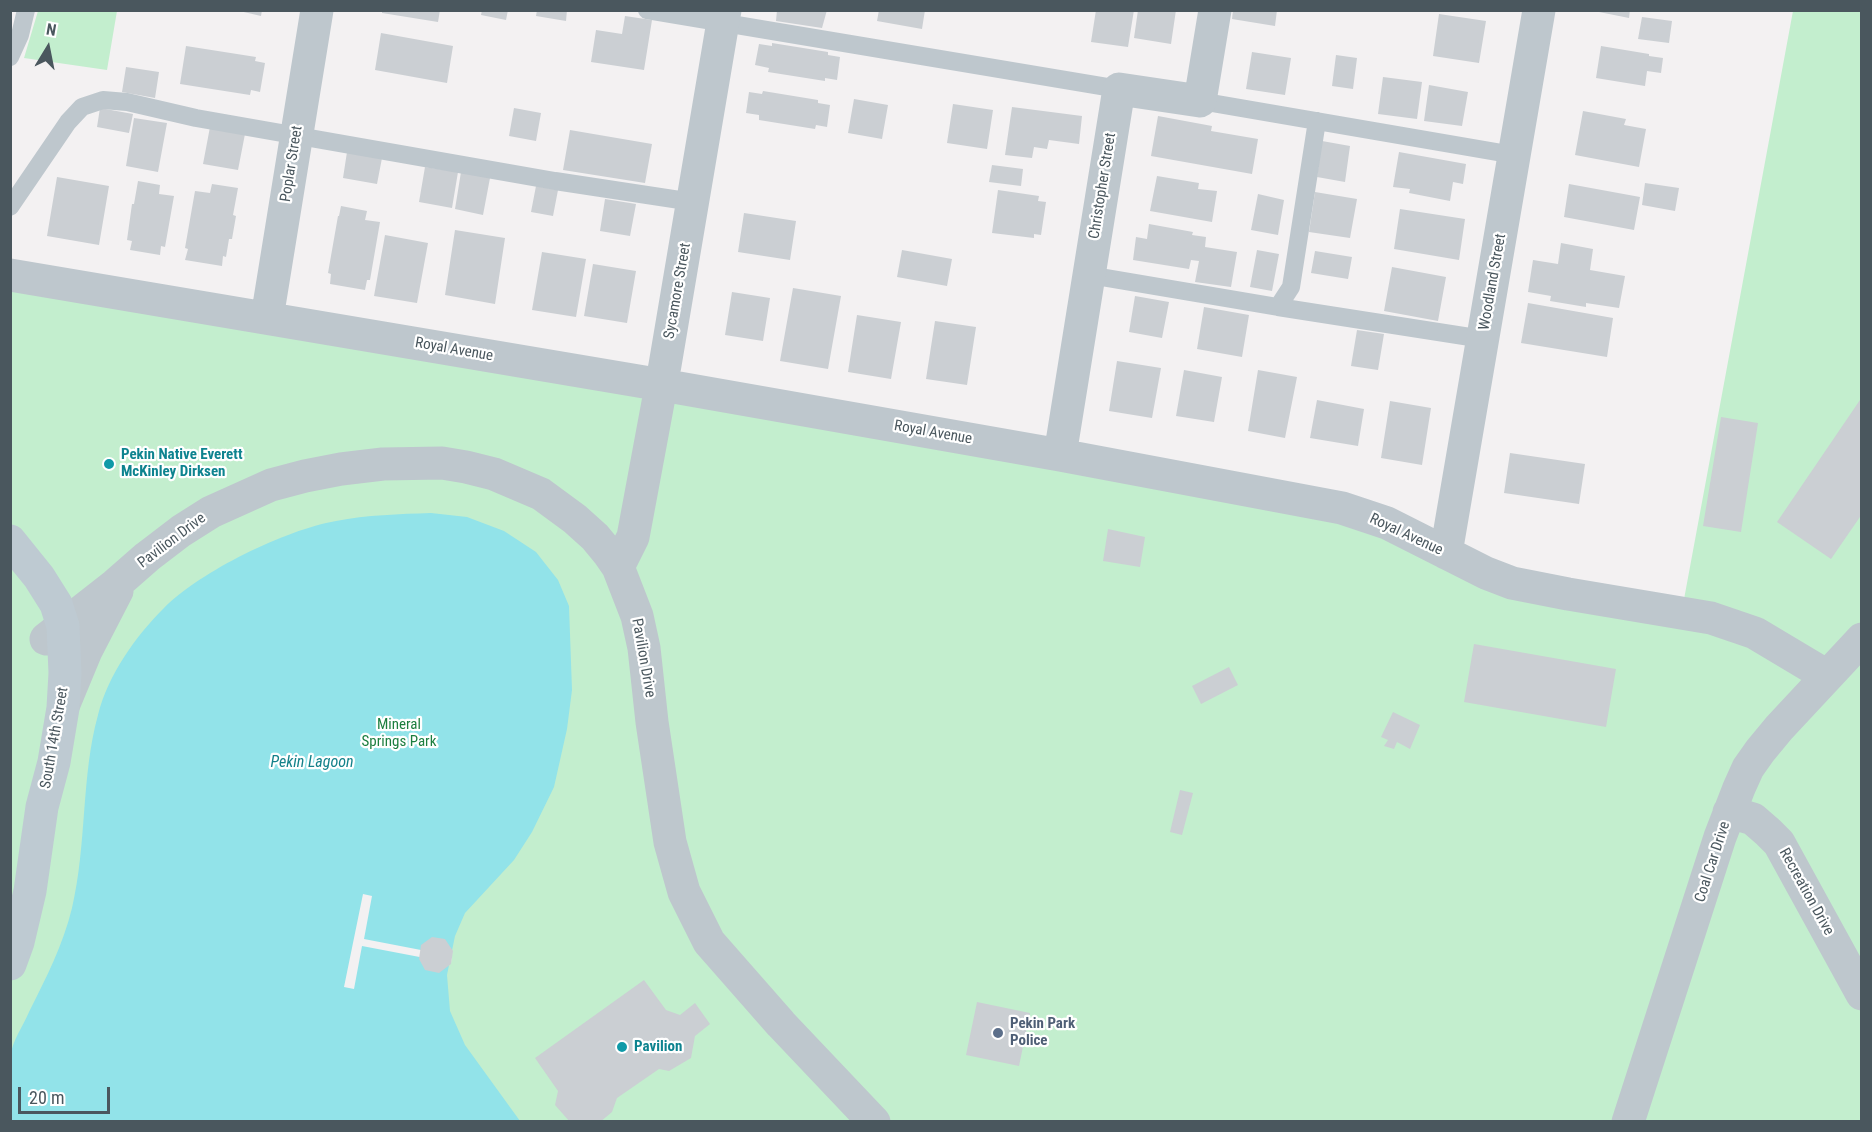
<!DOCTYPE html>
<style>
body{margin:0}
#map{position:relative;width:1872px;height:1132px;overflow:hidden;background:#f3f1f2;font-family:"Roboto Condensed",sans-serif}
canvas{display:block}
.frame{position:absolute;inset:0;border:12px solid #4a575e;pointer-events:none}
.north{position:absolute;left:18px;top:18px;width:60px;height:60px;-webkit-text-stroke:4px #fff;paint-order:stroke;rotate:10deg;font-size:16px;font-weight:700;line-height:24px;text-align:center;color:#4a575e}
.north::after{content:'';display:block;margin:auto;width:21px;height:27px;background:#4a575e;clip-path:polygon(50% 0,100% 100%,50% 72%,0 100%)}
.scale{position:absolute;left:18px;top:1087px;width:92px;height:27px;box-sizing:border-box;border:3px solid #4a575e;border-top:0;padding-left:8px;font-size:18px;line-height:21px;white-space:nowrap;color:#4a575e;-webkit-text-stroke:4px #fff;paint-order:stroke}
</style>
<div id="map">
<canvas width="1872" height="1132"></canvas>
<div class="frame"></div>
<div class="north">N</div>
<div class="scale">20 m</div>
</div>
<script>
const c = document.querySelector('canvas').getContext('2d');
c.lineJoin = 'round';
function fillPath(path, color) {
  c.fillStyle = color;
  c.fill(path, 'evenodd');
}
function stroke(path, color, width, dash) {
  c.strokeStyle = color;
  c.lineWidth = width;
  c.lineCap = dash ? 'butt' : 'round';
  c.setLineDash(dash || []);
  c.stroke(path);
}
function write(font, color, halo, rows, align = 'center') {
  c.font = font + ' "Roboto Condensed",sans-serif';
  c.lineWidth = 4.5;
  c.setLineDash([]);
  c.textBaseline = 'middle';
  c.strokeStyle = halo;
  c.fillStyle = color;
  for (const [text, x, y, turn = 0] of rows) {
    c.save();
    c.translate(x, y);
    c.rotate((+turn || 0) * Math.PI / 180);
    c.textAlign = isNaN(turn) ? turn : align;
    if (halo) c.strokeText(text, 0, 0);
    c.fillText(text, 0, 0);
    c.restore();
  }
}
fillPath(new Path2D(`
 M38 11H117L107 70 24 58Z
 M1793 11H1861V1121H11V275L1320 504 1446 553 1682 610Z`), '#c3eece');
fillPath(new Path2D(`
 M431 513 467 517 504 531 536 552 558 580 569 606 572 690 567 729 554 787 532 832 514 860 465 913 455 936 447 975 450 1011 465 1045 520 1121H11C11 1100 8 1074 11 1054 12 1042 24 1024 29 1012 46 978 63 945 72 908 87 845 81 776 98 715 108 675 135 637 164 608 201 571 285 530 336 521 367 515 399 514 431 513Z`), '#92e3e9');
fillPath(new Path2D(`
 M363 894 372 896 364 939 452 956 451 963 362 946 354 989 344 987Z`), '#f3f1f2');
fillPath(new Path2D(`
 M235 10H262L261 16Z
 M382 10H440L438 22 382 13Z
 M482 10H508L506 20 481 15Z
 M537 10H567L566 21 536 16Z
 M777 10H827L822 28 776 21Z
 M879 10H925L922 29 877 21Z
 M1096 10H1134L1128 47 1091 42Z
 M1138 10H1176L1171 44 1134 38Z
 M1233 10H1277L1275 26 1232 19Z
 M1589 10H1630L1629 18Z
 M1439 14 1486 21 1479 63 1433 56Z
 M625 16 652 20 644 70 591 62 596 30 622 34Z
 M1642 17 1672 21 1669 43 1638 39Z
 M381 33 453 46 447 83 375 70Z
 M772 43 828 52V55L840 57 837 80 825 78V81L768 72 769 68 755 65 759 44 772 46Z
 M186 46 256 57 255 61 265 63 260 92 251 90 250 95 180 84Z
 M1601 46 1649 54V56L1663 58 1661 73 1647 71 1645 86 1596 78Z
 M1252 52 1291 58 1285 95 1246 89Z
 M1336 55 1357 58 1353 89 1332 86Z
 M126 67 159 72 155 98 122 92Z
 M1383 77 1422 82 1417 119 1378 114Z
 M1429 85 1468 92 1462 126 1424 121Z
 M763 91 818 100V103L830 105 827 127 816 125 815 129 759 120V115L746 113 749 92 762 94Z
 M854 99 888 105 882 139 848 133Z
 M953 104 993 110 987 149 947 143Z
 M1012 107 1082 116 1079 144 1049 140 1047 149 1034 147 1032 158 1005 155Z
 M100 108 133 114 129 133 97 127Z
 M514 108 541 113 536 141 509 136Z
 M1583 111 1626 119 1624 125 1646 129 1639 167 1575 155Z
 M1158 116 1212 126 1211 131 1258 139 1252 174 1151 156Z
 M134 118 167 123 158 172 126 166Z
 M210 127 245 134 238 170 203 164Z
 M570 130 652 144 645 183 563 170Z
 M1322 141 1350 146 1345 182 1317 177Z
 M347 152 382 158 377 184 343 178Z
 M1399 152 1466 164 1463 184 1453 182 1450 201 1409 193 1410 189 1393 187Z
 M992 165 1023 169 1021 186 989 182Z
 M425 167 458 172 452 208 419 202Z
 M461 172 490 178 483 215 455 209Z
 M1157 176 1199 183 1198 189 1217 191 1212 222 1150 211Z
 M57 177 109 186 99 245 47 236Z
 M138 181 160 185 159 194 174 196 165 247 161 246 160 255 130 250 132 241 127 240 132 204H134Z
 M1645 183 1679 188 1675 211 1642 205Z
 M212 184 238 188 233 215 236 216 232 239H229L226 257 223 256 222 266 185 260 188 249 185 248 195 191 210 193Z
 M1569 184 1640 197 1634 230 1564 217Z
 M536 186 558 190 553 216 531 212Z
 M998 190 1039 196 1038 201 1046 202 1041 235 1034 234V238L992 233Z
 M1315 192 1357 199 1350 238 1309 232Z
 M1258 194 1284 200 1278 235 1251 230Z
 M605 199 636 204 630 236 600 231Z
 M341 206 367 211 365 220 380 222 370 280H367L365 290 330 284 331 274 328 273 338 216H339Z
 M1400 209 1465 219 1459 260 1394 249Z
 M744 213 796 221 790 260 738 252Z
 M1149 224 1193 232 1192 235 1206 237 1205 247 1237 252 1231 287 1195 282 1199 261 1191 260 1189 269 1133 260 1136 237 1147 239Z
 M455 230 505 238 495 304 445 295Z
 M385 235 428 243 417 303 374 296Z
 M1561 243 1593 249 1590 270 1625 276 1619 308 1586 303V307L1550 301 1551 296 1528 292 1533 260 1558 264Z
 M902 250 952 259 947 286 897 277Z
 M1257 250 1279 254 1272 291 1250 287Z
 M1315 251 1352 257 1348 279 1311 273Z
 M542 252 586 259 576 317 532 310Z
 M593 264 636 271 627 323 584 316Z
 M1392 267 1446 277 1438 321 1384 311Z
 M793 288 841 296 828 369 780 361Z
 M732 292 770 298 763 341 725 335Z
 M1135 296 1169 302 1162 338 1129 332Z
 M1528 303 1613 318 1607 357 1521 343Z
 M1204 307 1249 315 1242 357 1197 349Z
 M857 315 901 322 891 379 848 372Z
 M935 321 976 327 967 385 926 379Z
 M1357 330 1384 334 1378 370 1351 366Z
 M1117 361 1161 368 1152 418 1109 411Z
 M1184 370 1222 377 1214 422 1176 416Z
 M1258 370 1297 377 1285 438 1248 431Z
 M1862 397V514L1831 559 1777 522Z
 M1317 400 1364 409 1358 446 1310 438Z
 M1390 401 1431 408 1422 465 1381 458Z
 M1721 417 1758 423 1741 532 1703 526Z
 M1510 453 1585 464 1579 504 1504 493Z
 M1108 529 1145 537 1140 567 1103 561Z
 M1474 644 1616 669 1606 727 1464 702Z
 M1229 667 1238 685 1201 704 1192 686Z
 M1393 712 1420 725 1410 749 1397 742 1394 749 1384 746 1388 740 1381 737Z
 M1180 790 1193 793 1182 835 1170 832Z
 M432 937 445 939 453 951 451 964 439 973 425 970 419 959 421 945Z
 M644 980 666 1010 680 1015 695 1003 710 1024 695 1036 691 1058 669 1071 659 1069 617 1098 612 1112 600 1122H570L555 1105 558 1091 535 1058Z
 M977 1002 1030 1013 1019 1066 966 1055Z`), '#cbcfd3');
stroke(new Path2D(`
 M647 10 1119 89
 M10 57 20 35 26 10
 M1200 101 1514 155
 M10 207 68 122 82 107 103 100 127 102 196 118 555 181 693 202
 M1089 275 1278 307 1291 287 1317 121
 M1278 307 1483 339`), '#bec7cd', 18);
stroke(new Path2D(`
 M10 275 662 385 1060 455 1342 508 1387 523 1486 573 1512 583 1568 594 1711 618 1755 633 1827 676
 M267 318 317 10
 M1060 455 1119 89 1200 101 1215 10
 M1446 553 1539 10
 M618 567 633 537 665 365 725 10
 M46 639 115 585 147 557 181 531 211 512 271 485 305 476 341 469 383 464 442 463 466 467 494 474 541 494 575 519 595 537 609 554 618 567 637 616 644 648 652 722 670 842 684 892 709 942 781 1024 874 1122
 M64 704 86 651 117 591
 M1729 812 1753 819 1768 832 1779 843 1862 994
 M1628 1122 1720 837 1739 788 1748 768 1760 751 1779 728 1862 639`), '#bec7cd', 33);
stroke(new Path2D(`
 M10 541 39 577 56 604 63 626 65 673 63 708 54 762 42 807 30 891 18 942 10 964`), '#becad2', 33);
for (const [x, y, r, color] of [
 [109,464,6,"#0f9aa8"],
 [998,1033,6,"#5c6f8a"],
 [622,1047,6,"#0f9aa8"]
]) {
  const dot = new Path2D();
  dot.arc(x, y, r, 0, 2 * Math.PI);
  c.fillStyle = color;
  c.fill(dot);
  stroke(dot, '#fff', 2);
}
write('15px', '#4a575e', '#fff', [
 ["Poplar Street",292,164,-81],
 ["Christopher Street",1103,186,-81],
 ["Woodland Street",1493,282,-80],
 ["Sycamore Street",678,291,-80],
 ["Royal Avenue",454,350,10],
 ["Royal Avenue",933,433,10],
 ["Royal Avenue",1406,535,25],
 ["Pavilion Drive",172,541,-37],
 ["Pavilion Drive",643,658,80],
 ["South 14th Street",55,738,-80],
 ["Coal Car Drive",1713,862,-72],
 ["Recreation Drive",1806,892,61]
]);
write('bold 15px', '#0d838f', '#fff', [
 ["Pekin Native Everett",121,455],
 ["McKinley Dirksen",121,472],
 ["Pavilion",634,1047]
], 'left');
write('15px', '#1c7e3f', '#fff', [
 ["Mineral",399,725],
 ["Springs Park",399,742]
]);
write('bold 15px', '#4e5e75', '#fff', [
 ["Pekin Park",1010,1024],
 ["Police",1010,1041]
], 'left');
write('italic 16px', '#13818a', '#fff', [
 ["Pekin Lagoon",312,763]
]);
</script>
